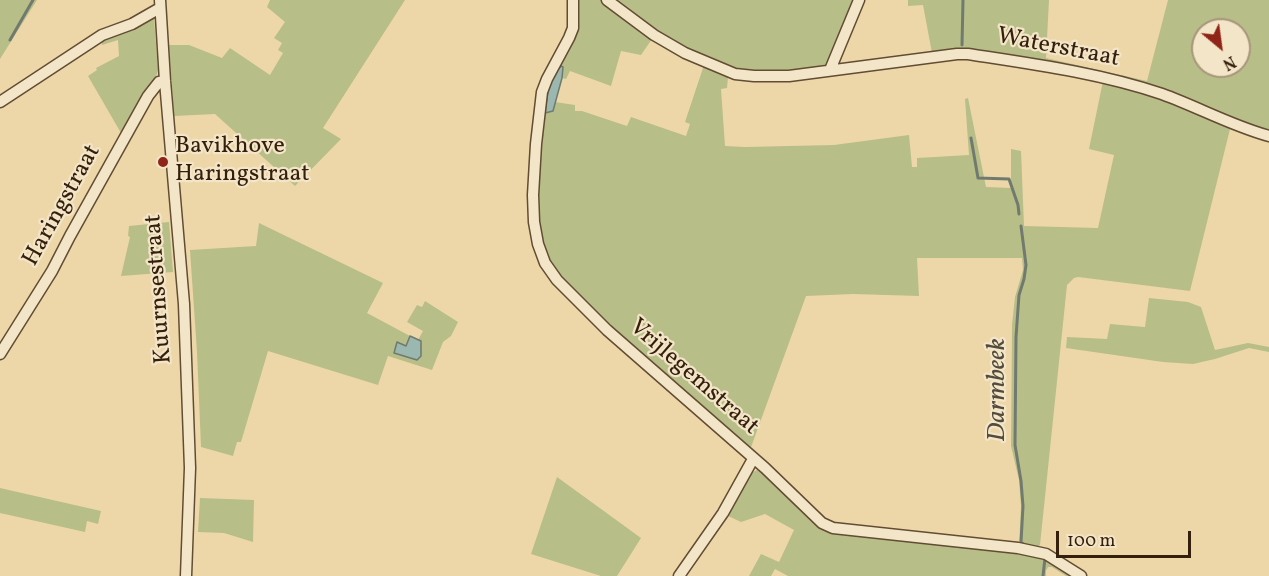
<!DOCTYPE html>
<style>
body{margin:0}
#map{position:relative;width:1269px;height:576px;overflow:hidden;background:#edd7a9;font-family:Vollkorn,serif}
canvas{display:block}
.north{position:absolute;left:1191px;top:18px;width:60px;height:60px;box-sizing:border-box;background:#f3e5c7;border:2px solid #a7957c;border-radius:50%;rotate:151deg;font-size:16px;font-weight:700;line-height:24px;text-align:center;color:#341e0c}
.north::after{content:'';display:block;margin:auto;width:21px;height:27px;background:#8f2418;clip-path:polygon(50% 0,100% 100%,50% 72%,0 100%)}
.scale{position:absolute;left:1056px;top:531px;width:135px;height:27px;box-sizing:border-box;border:3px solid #341e0c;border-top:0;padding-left:8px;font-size:18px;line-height:21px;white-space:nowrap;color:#341e0c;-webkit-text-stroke:4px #f3e5c7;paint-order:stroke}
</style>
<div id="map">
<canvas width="1269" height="576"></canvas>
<div class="north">N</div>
<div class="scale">100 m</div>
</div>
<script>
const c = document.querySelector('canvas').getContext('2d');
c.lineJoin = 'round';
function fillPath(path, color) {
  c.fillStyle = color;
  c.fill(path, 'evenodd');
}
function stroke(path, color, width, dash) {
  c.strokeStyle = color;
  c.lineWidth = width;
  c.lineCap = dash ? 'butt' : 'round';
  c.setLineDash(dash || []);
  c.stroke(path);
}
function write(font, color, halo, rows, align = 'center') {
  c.font = font + ' Vollkorn,serif';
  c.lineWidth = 4.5;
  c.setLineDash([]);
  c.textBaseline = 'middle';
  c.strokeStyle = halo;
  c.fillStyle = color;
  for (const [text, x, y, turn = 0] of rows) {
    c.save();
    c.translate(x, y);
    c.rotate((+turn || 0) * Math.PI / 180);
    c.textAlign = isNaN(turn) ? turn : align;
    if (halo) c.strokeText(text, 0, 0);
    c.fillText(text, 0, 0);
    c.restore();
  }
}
fillPath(new Path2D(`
 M0 0H37L0 59Z
 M270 0H405L323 128 341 139 295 186 215 114 174 116 169 45H189L222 58 230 48 270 75 283 53 278 50 282 43 274 38 285 22 267 7Z
 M575 0H601L652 39 641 55 621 51 611 86 570 71 566 79 562 78 563 67 561 66 558 68 553 111 555 102 575 105V111H582L627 126 631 117 686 136 690 124 685 122 704 65 728 77 727 88 721 89 725 146 745 147 834 145 909 135 912 167H917V158L969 155 965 99 968 98 986 187 1011 188V149L1021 151 1024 226 1098 228 1114 155 1089 149 1103 81 1135 89 1231 125 1190 291 1078 277 1074 278 1067 285 1040 545 1037 547 1019 546 1021 506 1019 480 1011 446 1012 325 1015 297 1023 270 1022 258H917L919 296 853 294 806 296 750 450 653 368 560 278 546 256 536 209 544 92 570 44Z
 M612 0H856L826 67 783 74 728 69 665 37Z
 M908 0H1049L1046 58 1147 81 1168 0H1269V133L1121 80 932 53 923 5 908 6ZM1203 30H1239V66H1203Z
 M152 15 154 18 158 70 157 74 121 138V133L88 76 97 70 96 68 119 56 118 40 102 45 101 41Z
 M169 222 173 272 121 276 130 237 128 236 129 226Z
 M259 223 383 283 367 313 410 336 406 346 394 353 417 360 421 341 418 340 423 331 407 322 417 305 422 307 425 301 458 322 451 336 443 342 432 370 388 356 378 385 268 351 241 442H237L233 456 201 447 197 352 190 250 256 246Z
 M1149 298 1188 302 1201 307 1215 350 1248 343 1269 347V352L1249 348 1215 359 1193 364 1163 362 1066 348 1067 337 1107 339 1110 324 1145 327Z
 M757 470 764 471 817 523 1033 555 1044 559 1076 576H1066L1052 567H1048L1046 571V576H788L775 569 771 576H749L761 554 779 562 794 530 765 514 741 522 724 514 751 473Z
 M557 477 641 538 617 576H601L531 554Z
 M0 488 101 511 98 524 87 521 85 532 0 513Z
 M200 498 254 500 253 542 224 533 198 532Z`), '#b8be88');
const water = new Path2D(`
 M561 66 563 67 562 78 553 111 545 113C547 97 548 78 561 66Z
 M410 336 421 341V356L417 360 394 353 397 342 406 346Z`);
fillPath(water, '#9ab8af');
stroke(water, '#717a6e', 1.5);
stroke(new Path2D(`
 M10 40 33 0
 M962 45 963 0
 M971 138 978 178 1009 179 1018 205 1019 214
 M1021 226 1026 265 1024 279 1019 295 1016 337 1015 445 1021 481 1023 506 1021 542 1023 544
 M1043 576 1045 558`), '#717a6e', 3);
const minor = new Path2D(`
 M160 0 165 81 184 304 190 468 186 576
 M573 0V28L569 38 547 79 542 92 536 144 533 195 534 222 538 244 545 263 557 280 607 330 765 468 822 523 833 528 1018 548 1046 554 1081 576
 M607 0 654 35 685 53 735 74 754 76H789L957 54H968C1033 64 1100 73 1162 94 1198 107 1232 126 1269 136
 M830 70 859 0
 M0 102 102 35 132 24 160 8
 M0 354 52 271 70 236 148 96 159 82 165 81
 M679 576 723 513 753 459`);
stroke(minor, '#624c33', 13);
stroke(minor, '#f3e5c7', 10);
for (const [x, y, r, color] of [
 [163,162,6,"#8f2418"]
]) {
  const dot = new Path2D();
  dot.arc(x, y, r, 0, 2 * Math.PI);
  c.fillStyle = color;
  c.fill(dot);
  stroke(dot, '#f3e5c7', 2);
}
write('24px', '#341e0c', '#f3e5c7', [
 ["Waterstraat",1058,49,11],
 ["Haringstraat",63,206,-61],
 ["Kuurnsestraat",160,289,-94],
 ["Vrijlegemstraat",693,378,41]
]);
write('24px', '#341e0c', '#f3e5c7', [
 ["Bavikhove",175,148],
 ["Haringstraat",175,176]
], 'left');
write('italic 26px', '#534c3d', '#f3e5c7', [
 ["Darmbeek",999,390,-90]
]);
</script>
